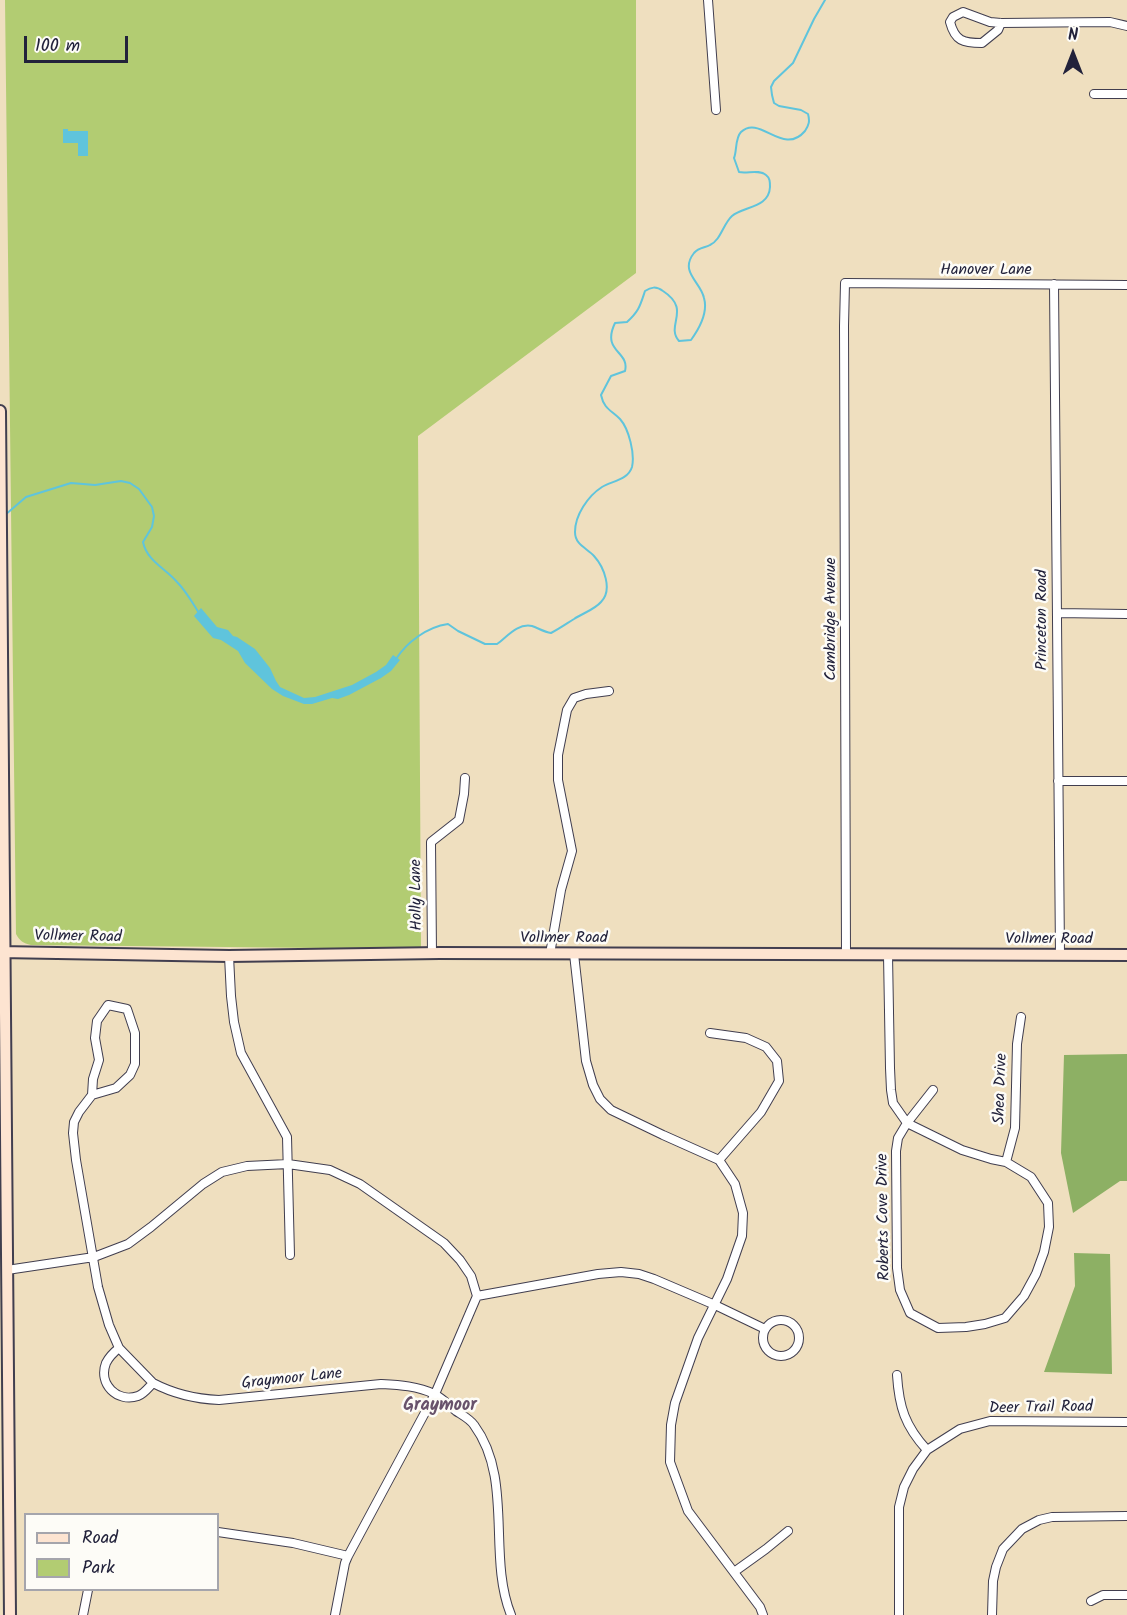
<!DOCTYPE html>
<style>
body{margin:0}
#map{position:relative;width:1127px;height:1615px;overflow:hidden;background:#efdfbf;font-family:Kalam,sans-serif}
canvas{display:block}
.legend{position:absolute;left:24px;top:1513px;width:195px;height:78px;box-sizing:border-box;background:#fdfcf7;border:2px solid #a5a5ac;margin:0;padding:8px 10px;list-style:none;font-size:18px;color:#22223b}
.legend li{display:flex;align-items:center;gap:12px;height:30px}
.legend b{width:30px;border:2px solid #a5a5ac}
.north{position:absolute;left:1043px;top:24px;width:60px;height:60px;-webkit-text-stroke:4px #fdfcf7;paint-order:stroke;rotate:0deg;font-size:16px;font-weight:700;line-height:24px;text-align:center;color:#22223b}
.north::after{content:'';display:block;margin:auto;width:21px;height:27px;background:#22223b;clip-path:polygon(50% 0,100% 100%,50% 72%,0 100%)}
.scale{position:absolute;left:24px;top:36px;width:104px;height:27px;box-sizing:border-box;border:3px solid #22223b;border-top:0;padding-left:8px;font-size:18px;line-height:21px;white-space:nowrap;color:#22223b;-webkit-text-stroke:4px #fdfcf7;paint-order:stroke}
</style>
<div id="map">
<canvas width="1127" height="1615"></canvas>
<ul class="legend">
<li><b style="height:8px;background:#fde4d1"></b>Road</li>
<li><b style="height:16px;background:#b2cc72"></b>Park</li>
</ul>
<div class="north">N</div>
<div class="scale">100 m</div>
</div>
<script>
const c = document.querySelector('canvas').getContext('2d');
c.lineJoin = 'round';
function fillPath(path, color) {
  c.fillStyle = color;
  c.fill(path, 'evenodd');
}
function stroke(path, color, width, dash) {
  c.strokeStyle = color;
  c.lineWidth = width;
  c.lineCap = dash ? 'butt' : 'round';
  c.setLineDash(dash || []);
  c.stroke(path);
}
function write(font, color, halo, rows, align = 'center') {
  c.font = font + ' Kalam,sans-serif';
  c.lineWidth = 5;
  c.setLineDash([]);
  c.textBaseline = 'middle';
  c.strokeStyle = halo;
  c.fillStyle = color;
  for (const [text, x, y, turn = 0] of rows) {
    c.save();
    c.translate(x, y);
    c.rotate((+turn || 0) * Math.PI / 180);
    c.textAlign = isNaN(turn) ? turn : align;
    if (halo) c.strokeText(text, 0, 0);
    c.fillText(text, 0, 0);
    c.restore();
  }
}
fillPath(new Path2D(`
 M5 0H636V273L418 436 421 949 31 945C23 943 20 941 16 934Z`), '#b2cc72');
fillPath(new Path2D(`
 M1127 1054V1181H1120L1073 1213 1061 1153 1064 1055Z
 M1074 1253 1110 1254 1112 1374 1044 1372 1075 1286Z`), '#8db064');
fillPath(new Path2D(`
 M63 129H68V131H88V156H78V143H63Z
 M201 608 217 627 228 630 233 636 237 637 255 649 270 668 276 681 280 687 304 698 315 697 352 685 376 672 386 665 393 655 400 660 391 671 381 678 349 695 338 699 332 698 312 704H304L283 696 272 689 245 663 238 651 221 640 213 638 194 616Z`), '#5fc4dc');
stroke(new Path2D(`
 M5 515 26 497 71 483 95 485 121 481 130 483 139 489 152 507 154 516 152 527 143 542C147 561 165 568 177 582 186 591 192 602 199 613
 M396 659C407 642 427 627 448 624L458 631 485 644H497C507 637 517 623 532 626 538 628 544 632 551 633 559 629 566 624 574 619 583 613 594 610 601 602 613 590 604 567 594 556 587 548 575 545 575 532 575 515 588 496 602 487 612 481 628 480 632 467 635 454 629 429 620 419 611 410 604 409 601 395L611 376 625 371C630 351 601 352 615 323L627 322C639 311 640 306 645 291 651 287 656 286 663 291 692 310 665 325 679 341L691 340C699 329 708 312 704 298 701 282 679 272 694 253 699 247 705 248 710 245 721 240 723 224 732 216 744 206 769 208 770 187 770 182 770 178 766 175 759 169 747 174 739 172L734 158C737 151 735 138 741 132 760 114 783 157 805 131 809 125 810 121 808 114L801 110 779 106 774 103 772 95 771 87 774 81 793 63 814 19 825 0`), '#5fc4dc', 2);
const street = new Path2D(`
 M708 0 716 110
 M1001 23 998 30 982 43C963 43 955 41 950 22L953 17 963 12 990 22 1001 23 1110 22 1127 26
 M1094 94H1127
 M1054 284 1060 955
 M1057 613 1127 614
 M1058 781H1127
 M432 954 431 842 459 820 464 794 465 778
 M550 954 561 890 572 851 558 780V755L567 710 574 698 586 694 609 691
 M574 954 586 1061 593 1085 600 1099 611 1110 663 1135 719 1160
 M846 955 844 326 845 283 1127 285
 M888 955 890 1068 891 1090 893 1103 907 1123 898 1138 896 1151 897 1268 900 1290 910 1313 938 1328 966 1327 985 1324 1005 1318 1024 1296 1036 1274 1044 1252 1049 1227 1048 1203 1031 1177 1006 1162 991 1159 962 1150 907 1123 933 1090
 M229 956 231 996 234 1022 241 1053 287 1137 290 1255
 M710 1033 746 1038 766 1047 777 1061 779 1081 761 1112 719 1160 735 1184 743 1213 742 1236 727 1279 698 1338 675 1403 671 1425 670 1462 688 1511 760 1607 763 1615
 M92 1095 93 1079 99 1060 95 1038 97 1021 108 1005 127 1009 135 1033V1064L130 1075 116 1088 92 1095 79 1112 74 1122 73 1133 76 1160 98 1287 109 1325 119 1348 153 1383
 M1006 1162 1015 1128 1017 1044 1021 1017
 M7 1270 94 1257 128 1244 151 1227 203 1184 222 1172 247 1166 288 1164 330 1170 360 1184 444 1243 460 1260 471 1276 477 1296 598 1274 621 1272 639 1274 654 1279 715 1305 765 1329
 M763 1338a18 18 0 1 1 36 0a18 18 0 1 1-36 0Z
 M119 1348C114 1352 109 1357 106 1363 98 1384 117 1403 138 1396 144 1394 148 1388 153 1383 174 1394 195 1399 219 1400L381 1384C399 1385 418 1386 434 1394 442 1398 449 1405 456 1411 462 1415 470 1419 474 1425 514 1479 487 1556 511 1615
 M897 1375C899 1407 905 1426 927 1450L913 1469 904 1487 899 1507V1615
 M927 1450 960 1429 990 1421 1127 1422
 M218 1532 293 1543 348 1556
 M734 1572 766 1549 788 1531
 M1091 1601 1103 1595H1127
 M83 1615 88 1590
 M335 1615 345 1563 348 1556 435 1394 477 1296
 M992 1615 993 1581 996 1567 1003 1549 1022 1529 1039 1520 1052 1517 1127 1516`);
const secondary = new Path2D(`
 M0 411 10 1615
 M0 952 229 956 440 953 1127 955`);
stroke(street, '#413e4f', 10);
stroke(secondary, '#413e4f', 14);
stroke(street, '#fff', 8);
stroke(secondary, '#fde4d1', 10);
write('16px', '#22223b', '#fdfcf7', [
 ["Hanover Lane",986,271],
 ["Cambridge Avenue",832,619,-90],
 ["Princeton Road",1043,620,-90],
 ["Holly Lane",418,895,-91],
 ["Vollmer Road",78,938,1],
 ["Vollmer Road",564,939],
 ["Vollmer Road",1049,940],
 ["Shea Drive",1002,1089,-88],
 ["Roberts Cove Drive",885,1217,-91],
 ["Graymoor Lane",292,1380,-6],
 ["Deer Trail Road",1041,1409,-1]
]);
write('bold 18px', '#68526b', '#fdfcf7', [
 ["Graymoor",440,1407]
]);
</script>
